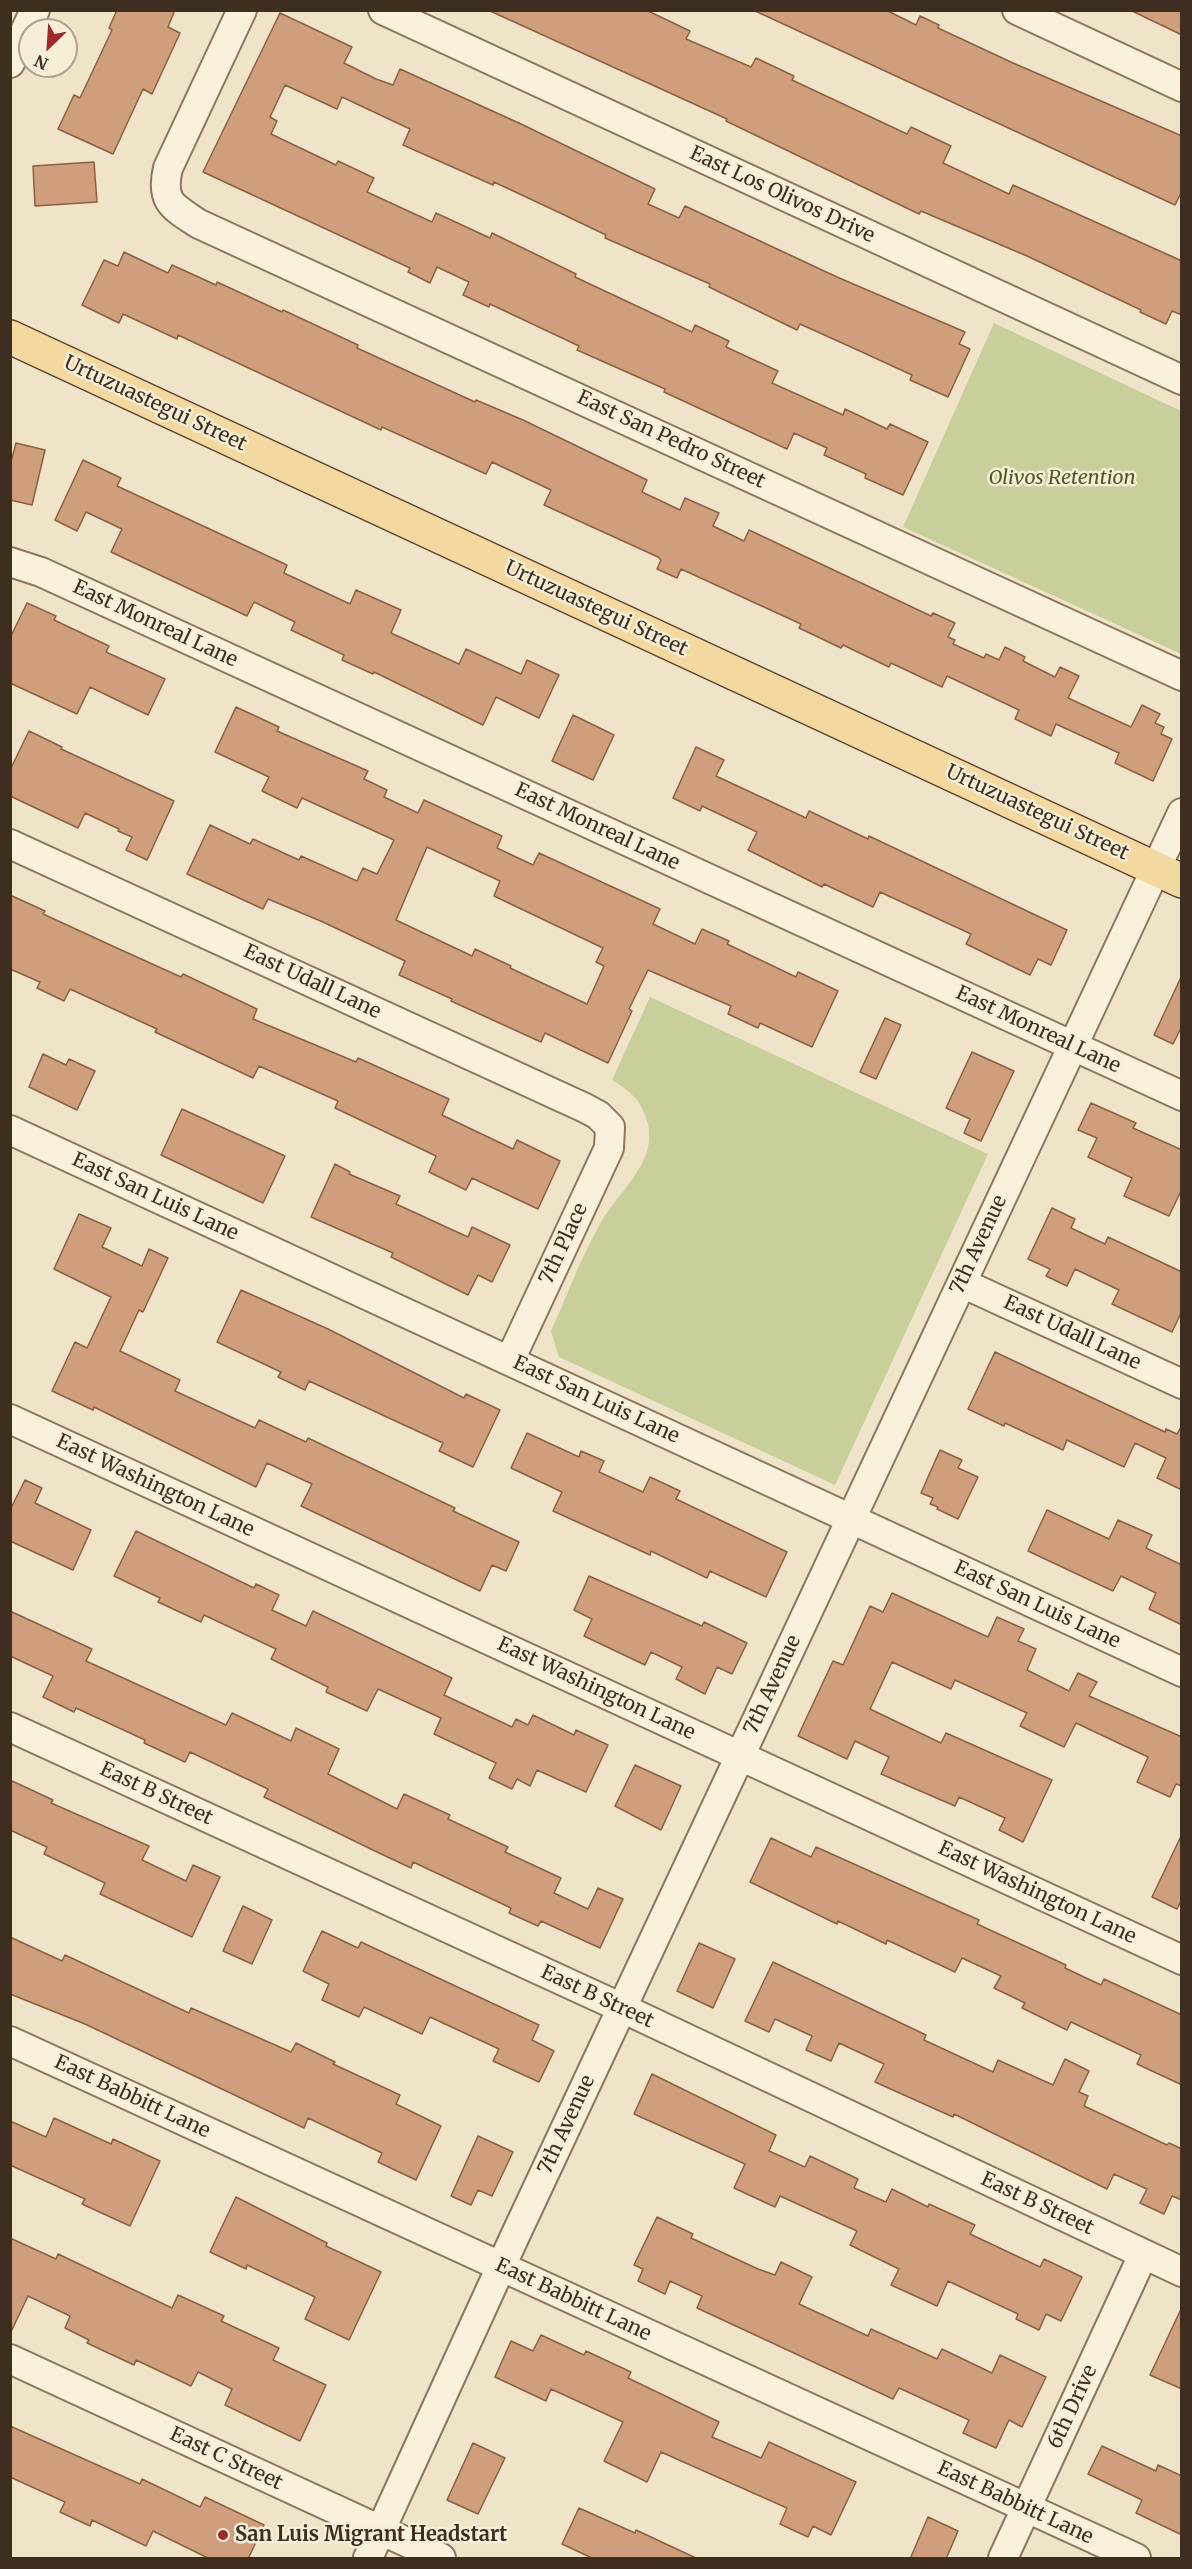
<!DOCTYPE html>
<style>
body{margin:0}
#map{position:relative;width:1192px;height:2569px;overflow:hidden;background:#f0e4c8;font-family:Merriweather,serif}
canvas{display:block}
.frame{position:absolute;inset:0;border:12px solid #3d2e20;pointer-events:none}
.north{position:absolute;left:18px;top:18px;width:60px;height:60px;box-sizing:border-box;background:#f7eed8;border:2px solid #ada18e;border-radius:50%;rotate:205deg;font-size:16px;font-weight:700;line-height:24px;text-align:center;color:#3d2e20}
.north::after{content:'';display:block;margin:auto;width:21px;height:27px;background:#9e2a2b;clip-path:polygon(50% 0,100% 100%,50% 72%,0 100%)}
</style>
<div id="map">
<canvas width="1192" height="2569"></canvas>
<div class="frame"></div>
<div class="north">N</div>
</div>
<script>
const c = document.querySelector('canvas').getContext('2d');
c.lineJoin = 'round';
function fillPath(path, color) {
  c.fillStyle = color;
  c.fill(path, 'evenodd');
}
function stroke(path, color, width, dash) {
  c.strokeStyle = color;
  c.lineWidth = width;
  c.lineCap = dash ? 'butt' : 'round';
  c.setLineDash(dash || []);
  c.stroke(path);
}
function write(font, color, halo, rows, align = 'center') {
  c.font = font + ' Merriweather,serif';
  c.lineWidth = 5;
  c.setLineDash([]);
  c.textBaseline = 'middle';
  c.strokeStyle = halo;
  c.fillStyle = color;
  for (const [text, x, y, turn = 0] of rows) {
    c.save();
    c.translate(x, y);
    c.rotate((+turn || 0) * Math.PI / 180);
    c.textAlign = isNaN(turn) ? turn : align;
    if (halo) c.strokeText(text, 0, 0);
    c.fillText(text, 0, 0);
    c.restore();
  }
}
fillPath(new Path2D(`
 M994 323 1181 411V654L903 527Z
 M650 997 988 1154 835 1485 559 1357 551 1331C567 1296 580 1259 599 1226 616 1193 660 1162 647 1121 641 1100 630 1091 612 1080Z`), '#c9cf9b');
const building = new Path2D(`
 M117 10H175L168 27 180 33 152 94 143 89 113 154 58 129 74 95 80 98 112 30 109 28Z
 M488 10H646L690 31 686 39 751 67 756 58 794 76 792 80 907 134 911 127 951 146 943 163 1009 194 1013 185 1182 261V315L1172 311 1166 324 1140 312 1141 310 1027 256 921 211 919 214 726 121 727 119Z
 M753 10H886L916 25 920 16 939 25 938 28 1013 63 1182 136V191L1175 205Z
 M1130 10H1182V35Z
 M280 13 352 47 344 63 376 79 393 85 400 69 521 124 655 189 648 204 679 218 685 206 837 277 965 332 959 344 970 349 948 397 910 380 912 375 851 347 800 324 797 330 709 287 710 284 605 238 606 235 558 212 494 182 493 185 403 145 410 129 342 97 337 109 285 85 270 117 277 121 271 134 336 165 338 161 374 178 367 192 432 222 436 213 490 238 492 233 576 274 575 277 692 332 695 325 729 341 726 347 778 371 772 383 843 415 845 409 887 429 890 424 928 442 903 495 865 478 866 474 824 455 827 448 794 433 787 449 664 392 665 389 577 350 579 346 490 304 489 307 463 295 469 282 437 267 430 283 408 272 410 268 203 172Z
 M94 162 97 202 35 206 33 166Z
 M124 252 168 273 172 265 216 285 217 282 282 312 283 310 358 345 357 348 475 402 476 400 523 420 647 480 642 492 680 510 685 498 719 513 713 526 744 541 749 530 931 616 933 613 955 623 948 637 955 640 953 644 984 658 986 654 999 660 1005 647 1025 657 1023 661 1055 677 1060 667 1079 676 1068 698 1131 727 1142 705 1160 714 1155 723 1164 727 1161 734 1172 739 1153 781 1115 763 1119 753 1056 724 1051 736 1015 719 1019 710 947 676 942 687 891 663 889 667 843 645 841 648 799 628 801 624 681 569 677 578 657 569 661 560 658 557 544 505 551 490 492 462 486 474 382 427 381 430 178 335 177 339 123 314 119 323 82 305 104 260 118 266Z
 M16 443 45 450 32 505 10 500V466Z
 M83 460 121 478 117 486 287 565 284 573 350 604 356 590 401 610 391 633 459 664 466 649 521 674 527 660 559 675 539 718 496 697 483 725 374 672 373 674 342 660 344 655 291 630 295 622 254 602 247 616 111 552 122 529 86 512 77 531 55 520Z
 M27 603 56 616 54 620 109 646 106 652 165 679 148 715 90 687 77 714 10 683V638Z
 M236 707 279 727 277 731 368 771 364 779 387 790 384 797 418 813 424 800 502 836 497 848 533 865 539 853 660 909 653 924 695 944 702 929 729 941 727 944 796 977 798 972 838 991 812 1047 760 1023 758 1028 728 1014 731 1006 648 970 629 1009 632 1011 608 1063 545 1033 541 1042 451 1001 452 999 399 975 405 961 323 922 268 899 263 909 187 874 210 825 250 844 253 839 299 860 301 856 357 881 363 868 377 874 394 840 302 798 297 808 262 791 269 777 215 752ZM427 847 500 881 494 896 603 948 596 962 604 966 587 1004 510 968 511 966 475 949 472 956 396 920Z
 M573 715 614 735 593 780 552 761Z
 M29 731 62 747 61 749 174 801 147 860 126 850 132 837 118 831 119 829 85 813 78 828 10 796V770Z
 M696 747 724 760 716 776 806 818 809 811 868 839 869 836 1067 930 1051 965 1038 959 1030 975 966 944 971 934 880 892 873 907 824 884 822 887 748 850 757 832 702 806 700 811 673 798Z
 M10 895 45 911 43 914 119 949 181 977 183 974 257 1009 253 1019 356 1062 358 1058 449 1099 442 1115 513 1149 517 1140 560 1161 538 1209 472 1178 466 1190 429 1172 436 1156 335 1108 338 1101 259 1066 253 1078 155 1032 157 1029 70 989 64 1001 37 988 40 982 10 969Z
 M1182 975V1026L1173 1044 1154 1035Z
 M885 1018 901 1025 876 1079 860 1072Z
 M972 1052 1014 1071 981 1141 964 1133 970 1119 946 1108Z
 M43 1054 66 1065 69 1059 95 1071 77 1110 29 1087Z
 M1091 1103 1136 1123 1133 1128 1182 1150V1189L1169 1216 1124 1196 1132 1178 1088 1157 1097 1138 1078 1130Z
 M182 1109 285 1156 263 1203 161 1155Z
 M335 1164 350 1172 349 1174 400 1196 396 1204 468 1237 472 1227 510 1245 492 1282 478 1275 468 1295 391 1257 393 1253 311 1217Z
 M1052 1208 1075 1219 1071 1228 1105 1244 1108 1237 1182 1272V1311L1172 1332 1112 1304 1119 1290 1075 1269 1067 1286 1046 1276 1050 1269 1028 1259Z
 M79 1214 111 1228 102 1247 142 1266 149 1249 168 1258 143 1312 139 1310 120 1351 180 1380 175 1391 255 1428 259 1420 306 1442 308 1438 455 1508 453 1511 519 1542 506 1571 492 1565 480 1591 301 1506 312 1484 267 1463 256 1487 94 1407 93 1410 52 1391 75 1342 87 1348 111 1297 54 1269Z
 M241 1290 328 1329 464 1398 466 1394 500 1410 473 1467 439 1451 443 1443 309 1381 305 1390 278 1377 281 1372 217 1342Z
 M995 1352 1165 1432 1166 1429 1177 1434 1182 1425V1490L1157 1478 1166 1458 1135 1443 1124 1467 1067 1440 1063 1450 1005 1423 1004 1426 968 1409Z
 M527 1433 579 1457 581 1451 604 1461 599 1472 643 1492 650 1477 680 1491 676 1499 787 1552 766 1597 710 1571 707 1578 651 1551 650 1555 553 1511 562 1492 511 1468Z
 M940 1450 962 1460 958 1468 978 1477 958 1519 937 1509 938 1507 930 1504 933 1498 921 1493Z
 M25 1480 42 1488 35 1503 91 1530 73 1570 10 1541V1510Z
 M1047 1510 1109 1539 1118 1520 1152 1535 1146 1548 1182 1565V1625L1149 1609 1156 1593 1121 1576 1113 1591 1028 1551Z
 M136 1531 254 1588 256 1584 279 1595 272 1610 306 1626 313 1611 452 1678 444 1695 512 1727 516 1719 528 1725 533 1715 574 1735 576 1730 608 1745 586 1792 537 1770 530 1786 517 1779 512 1789 489 1778 496 1763 434 1734 441 1718 378 1689 367 1711 326 1692 328 1687 271 1659 276 1649 204 1615 201 1622 158 1602 160 1598 114 1576Z
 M589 1576 702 1626 704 1622 747 1643 732 1674 717 1667 705 1694 676 1679 682 1667 651 1652 645 1665 584 1636 592 1619 574 1610Z
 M892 1593 988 1637 997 1617 1024 1629 1018 1641 1036 1649 1027 1670 1069 1691 1078 1673 1097 1682 1089 1696 1182 1737V1786L1176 1784 1170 1797 1137 1782 1148 1757 1076 1723 1064 1747 1020 1726 1027 1713 955 1680 951 1689 892 1662 870 1709 941 1743 946 1733 1052 1780 1023 1842 999 1830 1005 1818 959 1797 955 1806 881 1774 889 1757 855 1741 847 1759 798 1736 833 1661 843 1665 870 1606 883 1612Z
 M10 1611 92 1649 86 1661 226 1725 232 1713 291 1741 296 1728 339 1749 328 1774 397 1809 404 1794 450 1815 448 1819 508 1847 505 1852 561 1878 554 1893 588 1909 598 1888 623 1899 600 1948 541 1921 538 1926 509 1913 511 1908 413 1862 411 1868 377 1852 264 1797 268 1789 190 1752 185 1762 144 1743 145 1740 76 1708 74 1712 43 1697 53 1676 10 1656Z
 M635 1765 681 1786 661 1830 615 1806Z
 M10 1780 53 1800 51 1803 149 1846 142 1860 186 1881 193 1865 220 1877 192 1937 100 1894 105 1883 44 1854 47 1847 10 1830Z
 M1182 1834V1899L1177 1909 1152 1897Z
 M771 1838 811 1857 816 1847 979 1920 977 1924 1066 1965 1065 1968 1101 1985 1104 1979 1182 2015V2085L1137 2064 1141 2055 1071 2022 1067 2030 1022 2008 1025 2003 994 1988 1001 1976 962 1958 955 1972 887 1940 886 1944 838 1921 837 1924 750 1882Z
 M243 1906 272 1920 252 1964 223 1951Z
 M322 1931 358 1948 361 1942 539 2025 532 2040 554 2051 539 2082 493 2061 499 2049 430 2017 422 2034 364 2007 359 2017 322 2000 329 1984 303 1971Z
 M10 1937 62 1961 65 1955 189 2013 191 2008 291 2052 296 2043 335 2062 333 2064 400 2095 396 2104 441 2126 416 2180 378 2162 382 2153 308 2118 304 2128 85 2024 10 1994Z
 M699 1943 735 1959 713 2008 677 1991Z
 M773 1962 926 2035 924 2040 993 2072 998 2060 1053 2085 1065 2059 1089 2071 1079 2092 1088 2096 1084 2106 1167 2145 1169 2143 1182 2149V2200L1172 2196 1164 2214 1140 2203 1147 2189 1114 2174 1107 2189 954 2114 953 2117 875 2082 884 2064 839 2043 831 2061 806 2050 812 2036 775 2019 769 2032 745 2021Z
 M652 2074 776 2135 769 2151 805 2167 810 2156 858 2179 854 2188 886 2202 892 2189 928 2207 929 2204 975 2225 970 2234 1040 2267 1044 2259 1082 2277 1061 2321 1046 2314 1039 2330 1016 2319 1018 2314 948 2281 937 2306 891 2285 899 2269 850 2245 857 2231 780 2196 775 2207 734 2188 745 2164 634 2114Z
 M54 2118 111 2144 113 2139 160 2161 130 2226 82 2204 85 2199 10 2165V2121L46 2137Z
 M478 2136 513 2152 492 2196 478 2190 471 2205 451 2196Z
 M236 2197 327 2243 326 2246 381 2272 349 2340 305 2319 315 2297 247 2265 246 2269 210 2252Z
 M657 2217 693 2234 691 2238 758 2269 775 2275 781 2262 812 2277 799 2304 868 2336 871 2329 937 2359 942 2349 992 2373 1000 2355 1046 2377 1022 2427 1009 2420 996 2448 963 2433 969 2420 899 2388 893 2399 697 2308 702 2296 670 2281 665 2294 638 2281 643 2269 634 2265Z
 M10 2238 56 2259 58 2254 172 2308 178 2295 224 2316 221 2321 279 2348 273 2360 326 2385 300 2441 225 2405 232 2389 198 2372 191 2386 136 2360 134 2365 87 2343 89 2340 65 2328 70 2316 28 2296 10 2334Z
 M1182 2307V2389L1150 2375Z
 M541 2335 584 2355 586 2351 631 2372 628 2378 719 2422 712 2437 761 2458 769 2442 856 2482 831 2535 813 2526 808 2537 780 2524 787 2508 661 2452 647 2482 604 2461 623 2422 551 2389 546 2401 495 2377 511 2341 533 2351Z
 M10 2426 140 2484 142 2479 200 2507 205 2497 264 2525 248 2559H210L153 2531 146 2546 92 2520 90 2526 60 2512 65 2502 10 2477Z
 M473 2443 505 2458 478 2514 447 2500Z
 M1102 2446 1156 2471 1158 2465 1182 2476V2535L1136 2513 1142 2500 1088 2474Z
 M579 2508 635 2533 636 2530 698 2559H594L562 2544Z
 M928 2517 958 2531 946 2559H910Z`);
fillPath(building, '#cf9f7d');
stroke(building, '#8d5f41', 1.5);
const minor = new Path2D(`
 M242 10 168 168C160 202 173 207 199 224L1182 676
 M383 10 1182 380
 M1017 10 1182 87
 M10 63 35 10
 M10 562 41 572 1182 1096
 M10 844 585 1108 598 1115 610 1127 609 1148 510 1360
 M10 1130 1182 1672
 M962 1283 1182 1384
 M10 1419 1182 1960
 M10 1727 622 2008 1182 2272
 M10 2041 1136 2558
 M10 2359 441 2558
 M368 2558 515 2236 1182 813
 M1003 2558 1143 2255`);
const major = new Path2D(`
 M10 337 1182 881`);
stroke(minor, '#8d765c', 32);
stroke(major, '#5b4430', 36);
stroke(minor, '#faf1dc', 28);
stroke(major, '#f3d9a0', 33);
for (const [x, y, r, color] of [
 [223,2535,6,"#9e2a2b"]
]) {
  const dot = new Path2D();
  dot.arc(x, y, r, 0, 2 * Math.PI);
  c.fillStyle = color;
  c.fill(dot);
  stroke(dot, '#f7eed8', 2);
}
write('20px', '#3d2e20', '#f7eed8', [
 ["East Los Olivos Drive",782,195,25],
 ["Urtuzuastegui Street",155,404,25],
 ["East San Pedro Street",671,440,25],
 ["Urtuzuastegui Street",596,609,25],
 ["East Monreal Lane",155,624,25],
 ["Urtuzuastegui Street",1037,813,25],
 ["East Monreal Lane",597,827,25],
 ["East Udall Lane",312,982,25],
 ["East Monreal Lane",1038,1030,25],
 ["East San Luis Lane",155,1197,25],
 ["7th Place",564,1244,-65],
 ["7th Avenue",979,1245,-65],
 ["East Udall Lane",1072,1333,25],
 ["East San Luis Lane",596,1400,25],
 ["East Washington Lane",155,1486,25],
 ["East San Luis Lane",1037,1605,25],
 ["7th Avenue",773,1685,-65],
 ["East Washington Lane",596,1689,25],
 ["East B Street",156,1794,25],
 ["East Washington Lane",1037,1893,25],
 ["East B Street",597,1997,25],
 ["East Babbitt Lane",132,2097,25],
 ["7th Avenue",567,2125,-65],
 ["East B Street",1037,2204,25],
 ["East Babbitt Lane",573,2300,25],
 ["6th Drive",1073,2407,-65],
 ["East C Street",226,2459,25],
 ["East Babbitt Lane",1015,2503,25]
]);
write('italic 20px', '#4d5a26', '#f7eed8', [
 ["Olivos Retention",1062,478]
]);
write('bold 20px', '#3d2e20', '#f7eed8', [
 ["San Luis Migrant Headstart",235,2535]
], 'left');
</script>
